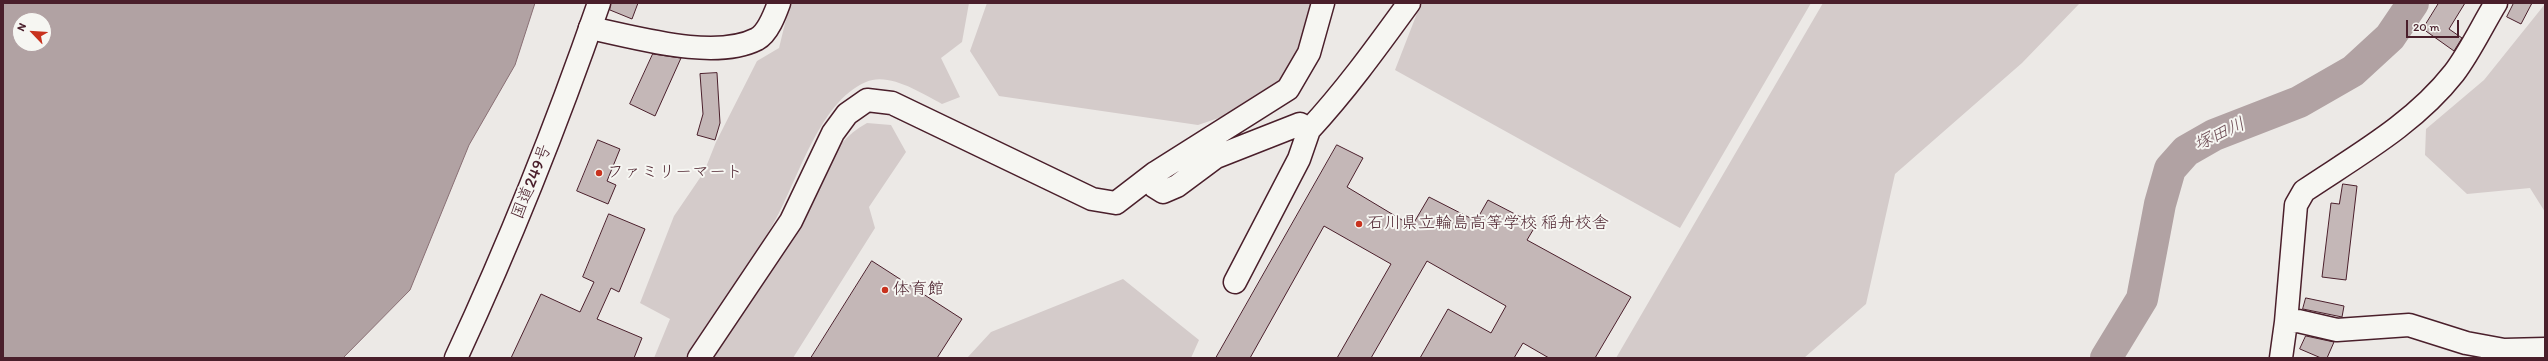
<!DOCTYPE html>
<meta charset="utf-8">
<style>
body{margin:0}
#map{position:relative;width:2548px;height:361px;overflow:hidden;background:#ece9e6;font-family:Itim,sans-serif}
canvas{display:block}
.frame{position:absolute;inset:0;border:4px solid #4a1f2b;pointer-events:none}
.north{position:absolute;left:12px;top:12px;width:40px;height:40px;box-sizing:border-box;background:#f6f6f2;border:1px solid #b1a0a2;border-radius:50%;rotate:295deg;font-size:11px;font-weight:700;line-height:16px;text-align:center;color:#4a1f2b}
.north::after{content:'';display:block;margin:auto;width:14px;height:18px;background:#c8321e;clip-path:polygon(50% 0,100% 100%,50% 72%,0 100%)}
.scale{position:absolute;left:2406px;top:20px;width:53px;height:18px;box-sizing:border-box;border:2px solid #4a1f2b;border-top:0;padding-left:5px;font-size:12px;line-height:14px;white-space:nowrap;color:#4a1f2b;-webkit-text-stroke:3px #f6f6f2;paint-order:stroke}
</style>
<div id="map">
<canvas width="2548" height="361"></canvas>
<div class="frame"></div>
<div class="north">N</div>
<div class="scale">20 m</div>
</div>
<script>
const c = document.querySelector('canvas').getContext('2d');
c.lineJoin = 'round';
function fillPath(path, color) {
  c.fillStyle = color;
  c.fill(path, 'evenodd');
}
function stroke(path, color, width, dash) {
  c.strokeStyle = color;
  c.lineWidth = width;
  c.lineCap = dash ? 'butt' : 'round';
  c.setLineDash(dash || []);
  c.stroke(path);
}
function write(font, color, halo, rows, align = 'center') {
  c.font = font + ' Itim,"Klee One",sans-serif';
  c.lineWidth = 4;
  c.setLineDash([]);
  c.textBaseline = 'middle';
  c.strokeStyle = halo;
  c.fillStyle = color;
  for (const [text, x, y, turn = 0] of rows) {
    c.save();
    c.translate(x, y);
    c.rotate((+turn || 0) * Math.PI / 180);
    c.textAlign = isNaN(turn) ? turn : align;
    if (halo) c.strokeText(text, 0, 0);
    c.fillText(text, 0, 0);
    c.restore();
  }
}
fillPath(new Path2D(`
 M790 3H969L962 42 941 58 960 97 942 104C921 93 889 72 866 82 818 102 797 184 772 226 746 271 715 314 686 358H654L670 319 640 303 674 216 704 172 716 142 757 61 779 48Z
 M987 3H1315L1300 57 1257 105 1198 125 999 96 970 51Z
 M1421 3H1811L1680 228 1395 70Z
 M1823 3H2080L2022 63 1895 174 1866 304 1804 358H1616Z
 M2545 4V212L2530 188 2467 194 2425 155 2426 129 2484 80Z
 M867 123 891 125 906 152 869 207 875 228 793 358H714C743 313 773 268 801 222 823 184 825 146 867 123Z
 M1123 279 1199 340 1191 358H967L991 332Z`), '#d4cbca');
const water = new Path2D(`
 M3 3H535L515 65 469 145 410 290 343 358H3ZM20 20H44V44H20Z`);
fillPath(water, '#b1a2a3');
stroke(water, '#886e73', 1);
stroke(new Path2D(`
 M2106 358 2142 299 2160 204 2170 169 2186 151 2214 135 2299 102 2353 71 2390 37 2413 3`), '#b1a2a3', 32);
const building = new Path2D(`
 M611 3H638L632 19 610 10Z
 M2439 3H2465L2449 29 2462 38 2454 51 2423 29Z
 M2514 3H2532L2521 24 2507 17Z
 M653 54 681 58 655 116 630 104Z
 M717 73 720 123 715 140 697 135 703 114 700 74Z
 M598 140 620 149 607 181 616 185 608 204 577 191Z
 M1337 145 1363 158 1347 187 1412 226 1429 197 1476 221 1488 200 1536 225 1527 240 1631 297 1595 358H1549L1523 343 1514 358H1420L1448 309 1491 333 1506 306 1427 261 1371 358H1337L1391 264 1324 226 1250 358H1216Z
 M2343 184 2357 186 2346 280 2322 277 2331 203 2339 204Z
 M609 214 645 229 619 292 611 288 597 319 642 338 634 358H511L541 294 580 312 594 282 583 277Z
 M872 261 962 319 937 358H811Z
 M2306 298 2344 306 2342 317 2303 309Z
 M2306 336 2334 342 2327 358H2321L2300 349Z`);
fillPath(building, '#c4b7b7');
stroke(building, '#4a1f2b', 1);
const minor = new Path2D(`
 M590 28C635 37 714 61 757 39 768 33 775 14 779 3
 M1309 130C1346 90 1377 47 1409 3
 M1155 173V187L1163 192 1177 186 1216 157 1300 124 1309 130 1299 159 1235 282
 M2286 322 2298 321 2337 330 2409 325 2466 343 2504 350 2545 349
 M699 358 791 221 833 133 847 114 867 100 892 103 1092 199 1116 203 1155 173 1288 89 1309 53 1323 3
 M2281 358 2286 322 2296 205 2304 191C2356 156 2414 124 2454 73 2470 52 2482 26 2496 3`);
const highway = new Path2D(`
 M456 358C510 242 557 124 599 3`);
stroke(minor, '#4a1f2b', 25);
stroke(highway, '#4a1f2b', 25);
stroke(minor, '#f6f6f2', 22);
stroke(highway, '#f6f6f2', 22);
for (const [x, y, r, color] of [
 [599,173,4,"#c8321e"],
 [1359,224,4,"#c8321e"],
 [885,290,4,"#c8321e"]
]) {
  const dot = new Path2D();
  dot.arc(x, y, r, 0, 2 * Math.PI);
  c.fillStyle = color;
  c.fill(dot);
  stroke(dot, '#f6f6f2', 1.5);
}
write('17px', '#4a1f2b', '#f6f6f2', [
 ["ファミリーマート",607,173],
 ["石川県立輪島高等学校 稲舟校舎",1367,224],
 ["体育館",893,290]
], 'left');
write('17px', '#4a1f2b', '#f6f6f2', [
 ["国道249号",532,182,-68]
]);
write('italic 18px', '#6e4d55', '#f6f6f2', [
 ["塚田川",2220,135,-25]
]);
</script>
